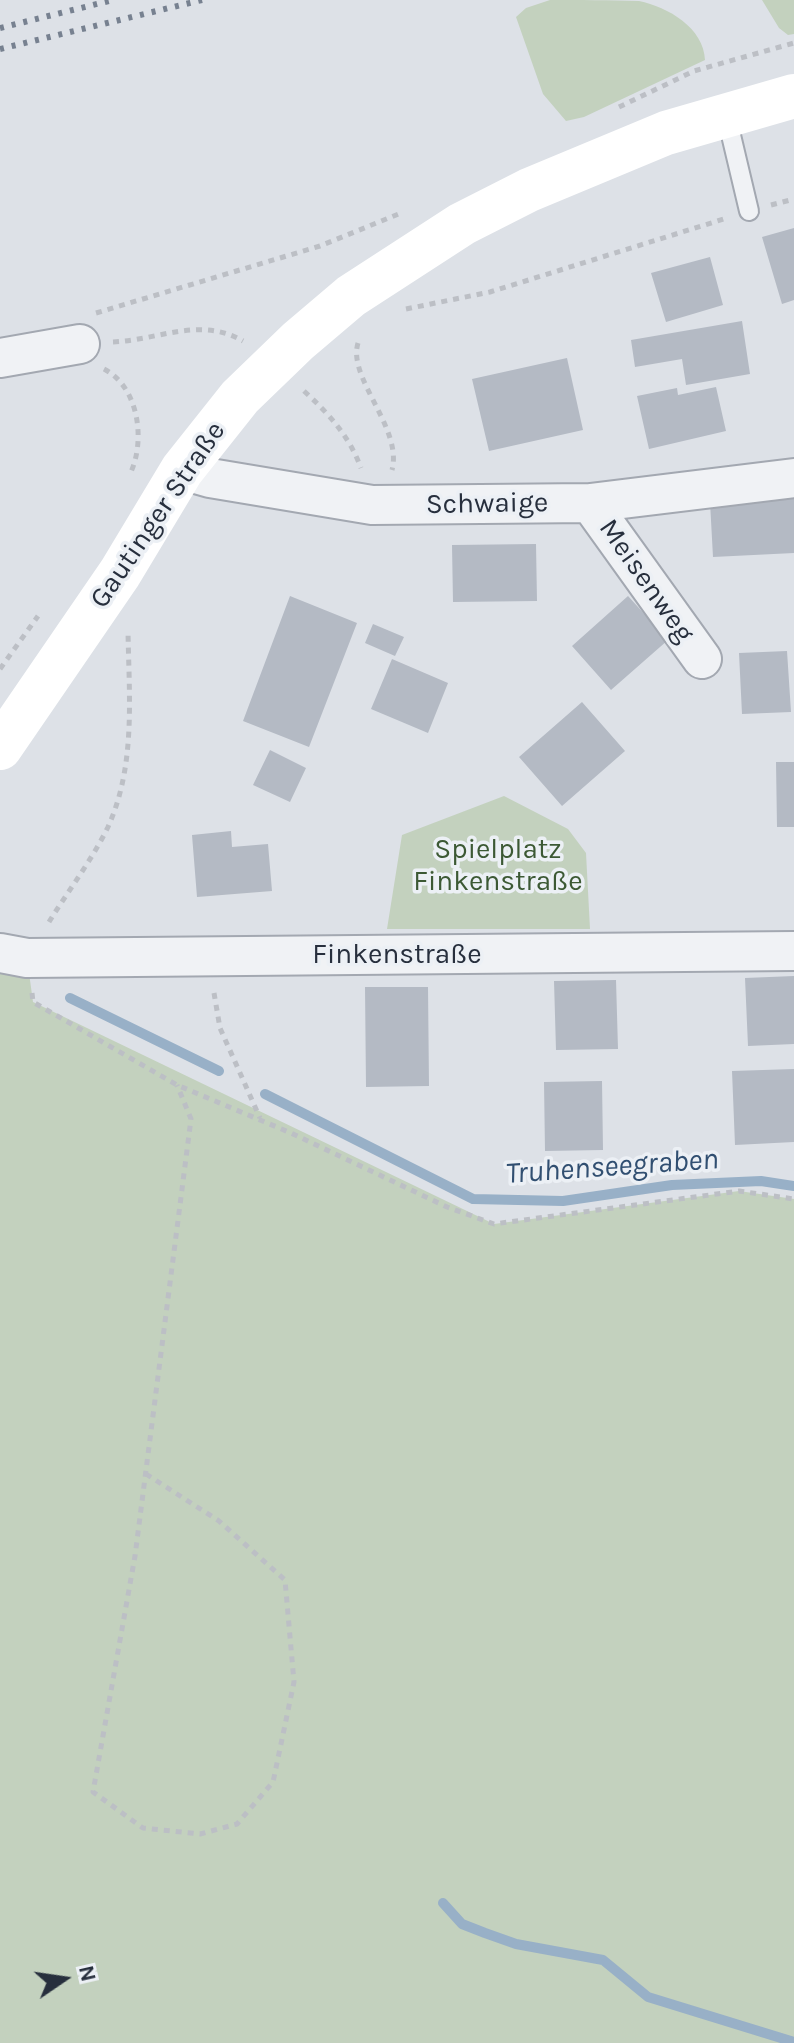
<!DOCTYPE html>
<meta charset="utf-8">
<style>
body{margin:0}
#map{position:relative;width:794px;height:2043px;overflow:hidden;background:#dde1e7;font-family:Karla,sans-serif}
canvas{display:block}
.north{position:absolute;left:24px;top:1939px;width:80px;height:80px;-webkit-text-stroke:6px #ecf0f5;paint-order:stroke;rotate:77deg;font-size:22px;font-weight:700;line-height:32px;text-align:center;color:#272f3d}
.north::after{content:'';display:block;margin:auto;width:28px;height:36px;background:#272f3d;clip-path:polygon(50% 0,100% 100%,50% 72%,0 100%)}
</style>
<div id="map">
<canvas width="794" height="2043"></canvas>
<div class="north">N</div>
</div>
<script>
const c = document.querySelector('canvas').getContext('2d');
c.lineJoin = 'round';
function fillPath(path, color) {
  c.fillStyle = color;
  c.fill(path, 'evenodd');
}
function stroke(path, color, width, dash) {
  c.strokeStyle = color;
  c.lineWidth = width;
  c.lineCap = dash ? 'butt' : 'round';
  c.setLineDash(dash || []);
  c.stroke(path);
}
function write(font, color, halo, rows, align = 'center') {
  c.font = font + ' Karla,sans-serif';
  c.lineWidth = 7;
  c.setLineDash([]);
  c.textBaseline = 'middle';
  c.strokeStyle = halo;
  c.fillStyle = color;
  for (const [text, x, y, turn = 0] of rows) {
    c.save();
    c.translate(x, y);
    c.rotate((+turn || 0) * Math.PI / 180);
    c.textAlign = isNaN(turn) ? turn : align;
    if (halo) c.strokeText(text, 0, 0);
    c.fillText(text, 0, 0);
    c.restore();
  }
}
fillPath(new Path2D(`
 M550 0C578 0 611 0 639 1 668 7 704 28 705 60L584 117 566 121 543 94 516 17 526 8Z
 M762 0H794V34L788 35 779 28Z
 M504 796 568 829 586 853 590 929H387L402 835Z
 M27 958 33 1002 494 1224 739 1191 794 1199V2043H0V959Z`), '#c3d1be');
stroke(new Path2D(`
 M70 998 219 1071
 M265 1094 473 1199 563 1201 672 1185 761 1181 794 1186
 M443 1903 462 1924 485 1933 516 1944 603 1960 648 1997 794 2042`), '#98b0c7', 10);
fillPath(new Path2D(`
 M794 228V300L782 304 762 237Z
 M710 257 723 305 666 322 651 273Z
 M742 321 750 374 686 385 682 359 635 367 631 340Z
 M567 358 583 430 489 451 472 379Z
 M716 387 726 431 649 449 637 396 677 388 678 395Z
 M794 497V553L713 557 710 502Z
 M536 544 537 601 453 602 452 545Z
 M290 596 357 623 309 747 243 721Z
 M628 596 668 640 611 690 572 646Z
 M373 624 404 637 395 656 365 643Z
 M787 651 791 712 742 714 739 653Z
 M392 659 448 683 428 733 371 709Z
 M582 702 625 751 562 806 519 757Z
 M270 750 306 768 290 802 253 785Z
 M776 762H794V827H777Z
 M231 831 232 847 268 844 272 891 197 897 192 835Z
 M794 976V1044L748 1046 745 978Z
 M616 980 618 1049 556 1050 554 981Z
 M365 987H428L429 1086 366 1087Z
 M794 1069V1142L735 1145 732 1071Z
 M602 1081 603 1150 545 1151 544 1082Z`), '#b4bac4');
const lane = new Path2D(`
 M726 114 749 211`);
const street = new Path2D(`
 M0 358 80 344
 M182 470 210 478 372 505 590 503 794 478
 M590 503 702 659
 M0 953 27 958 794 951`);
stroke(lane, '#a3a8b1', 22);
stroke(street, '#a3a8b1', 42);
stroke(new Path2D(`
 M619 107 694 71 794 43
 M771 205 794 199
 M406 309 490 292 727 218
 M96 313 320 246 401 213
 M113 342C159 340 200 316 243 341
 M358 343C347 378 403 428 392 470
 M104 369C139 387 146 441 130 474
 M304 391C330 415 349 436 361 468
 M0 669 38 616
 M49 922C68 891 92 860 108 827 136 765 129 697 128 631
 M32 993 33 1002 177 1085 291 1133 447 1207 494 1224 739 1191 794 1199
 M214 993 220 1028 260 1118
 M146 1474 219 1521 285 1580 294 1682 273 1782 237 1824 200 1834 143 1828 93 1792 135 1556 191 1119 177 1085`), '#bcbfc5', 5, [6, 6]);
stroke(lane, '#f0f2f5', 18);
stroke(street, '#f0f2f5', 38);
stroke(new Path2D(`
 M0 748 120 573 182 470 240 397 298 341 351 296 462 224 529 190 666 133 794 96`), '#fff', 44);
stroke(new Path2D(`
 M0 28 113 0
 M0 49 202 0`), '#778190', 6, [4, 8]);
write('28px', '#272f3d', '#ecf0f5', [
 ["Schwaige",487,504,-1],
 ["Gautinger Straße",158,515,-56],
 ["Meisenweg",646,581,55],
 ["Finkenstraße",397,955]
]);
write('28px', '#3c5934', '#ecf0f5', [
 ["Spielplatz",498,850],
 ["Finkenstraße",498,882]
]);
write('italic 30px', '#314f71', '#ecf0f5', [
 ["Truhenseegraben",612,1167,-4]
]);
</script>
